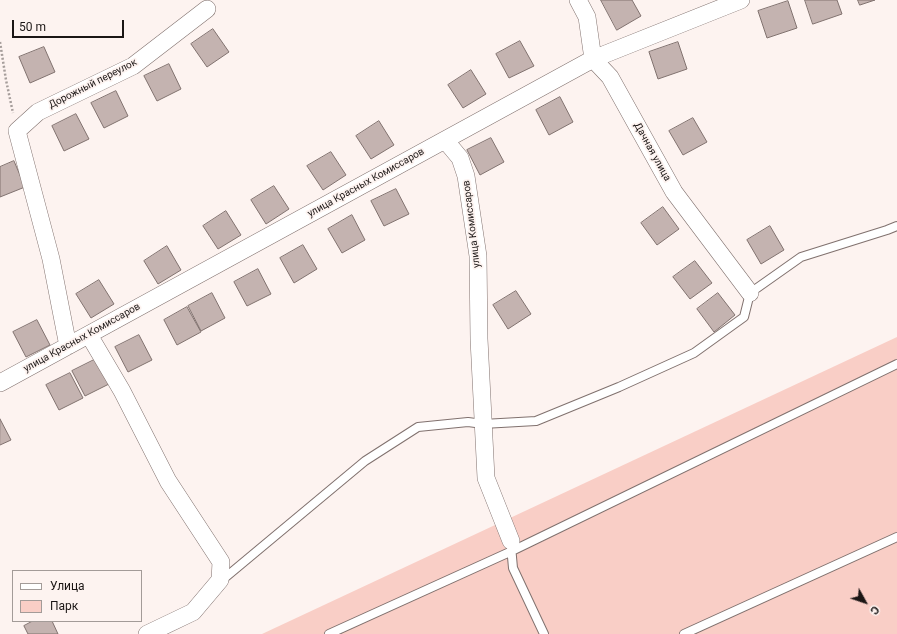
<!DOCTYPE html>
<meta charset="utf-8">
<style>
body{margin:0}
#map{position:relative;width:897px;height:634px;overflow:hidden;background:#fdf3f0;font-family:Roboto,sans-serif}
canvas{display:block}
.legend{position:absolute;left:12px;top:570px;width:130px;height:52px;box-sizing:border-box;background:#fdf3f0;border:1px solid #a39b98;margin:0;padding:5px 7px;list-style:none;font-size:12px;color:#1b1615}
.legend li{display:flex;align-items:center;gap:8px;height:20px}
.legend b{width:20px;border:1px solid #a39b98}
.north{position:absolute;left:845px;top:582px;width:40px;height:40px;-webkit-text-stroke:3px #fdf3f0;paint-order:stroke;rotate:130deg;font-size:11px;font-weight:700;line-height:16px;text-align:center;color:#1b1615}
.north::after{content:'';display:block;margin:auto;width:14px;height:18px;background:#1b1615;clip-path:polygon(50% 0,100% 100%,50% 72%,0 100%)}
.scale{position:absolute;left:12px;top:20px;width:112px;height:18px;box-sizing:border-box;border:2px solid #1b1615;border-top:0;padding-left:5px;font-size:12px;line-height:14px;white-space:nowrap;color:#1b1615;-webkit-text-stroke:3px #fdf3f0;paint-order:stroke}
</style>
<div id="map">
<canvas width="897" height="634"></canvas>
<ul class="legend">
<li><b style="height:5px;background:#fff"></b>Улица</li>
<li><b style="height:11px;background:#f9cec6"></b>Парк</li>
</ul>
<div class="north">С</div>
<div class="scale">50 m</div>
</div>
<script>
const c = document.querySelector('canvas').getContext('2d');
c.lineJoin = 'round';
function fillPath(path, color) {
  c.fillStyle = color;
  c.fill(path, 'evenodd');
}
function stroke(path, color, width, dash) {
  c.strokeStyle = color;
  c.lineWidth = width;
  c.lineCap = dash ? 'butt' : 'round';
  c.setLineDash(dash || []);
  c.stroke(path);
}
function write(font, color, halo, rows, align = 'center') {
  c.font = font + ' Roboto,sans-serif';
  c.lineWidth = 3.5;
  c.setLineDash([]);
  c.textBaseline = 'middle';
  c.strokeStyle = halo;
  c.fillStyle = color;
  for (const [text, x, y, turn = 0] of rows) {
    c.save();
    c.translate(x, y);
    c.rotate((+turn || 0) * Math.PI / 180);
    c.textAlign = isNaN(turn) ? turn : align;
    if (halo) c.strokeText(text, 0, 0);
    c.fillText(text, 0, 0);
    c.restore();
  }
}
fillPath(new Path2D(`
 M897 337V634H262Z`), '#f9cec6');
const building = new Path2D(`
 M601 0H632L641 16 617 30Z
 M805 0H837L842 14 813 24Z
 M858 0H875L860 5Z
 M788 1 797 28 767 38 758 11Z
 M213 29 229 52 207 67 191 44Z
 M520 41 534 66 509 78 496 54Z
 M678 42 687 69 658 79 649 52Z
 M44 47 55 72 30 83 19 57Z
 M169 64 181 89 157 101 144 76Z
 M471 70 486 94 463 108 448 85Z
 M116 91 128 116 104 128 91 103Z
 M560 97 573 122 549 135 536 110Z
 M76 114 89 139 64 151 52 126Z
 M693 118 707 142 683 155 669 131Z
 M379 121 394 145 371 159 356 136Z
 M491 138 504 162 480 175 467 150Z
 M331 152 346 175 323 190 307 166Z
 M14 161 25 187 0 197V167Z
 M274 186 289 209 266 224 251 200Z
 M396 189 409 214 384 226 371 201Z
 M663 207 679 229 657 245 641 223Z
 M226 211 241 235 218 249 203 226Z
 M352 215 365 240 342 253 328 229Z
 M770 226 784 250 761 264 747 240Z
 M303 245 317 269 294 283 280 258Z
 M167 246 181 270 158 284 144 261Z
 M695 261 712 283 690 299 673 277Z
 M258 269 271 294 247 306 234 282Z
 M99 280 114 304 91 318 76 294Z
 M516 291 531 314 508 329 493 305Z
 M212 293 225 318 201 331 188 306Z
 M718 293 735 315 714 332 697 309Z
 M187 307 201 332 177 345 164 320Z
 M37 320 50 345 26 357 13 332Z
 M139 335 152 360 128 372 115 347Z
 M96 359 109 384 85 396 72 371Z
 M70 373 83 398 59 410 46 385Z
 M0 419 11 440 0 445Z
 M33 621H52L58 634H28L24 626Z`);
fillPath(building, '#c4b3b0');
stroke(building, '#81726f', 1);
const service = new Path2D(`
 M511 546 513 568 544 634
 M221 581 365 461 418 427 468 422 483 424 536 421 619 387 694 353 744 317 750 293 801 257 887 230 897 226
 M329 634 512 551 897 364
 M684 634 897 537`);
const minor = new Path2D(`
 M578 0 587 17 593 59 610 77 674 192 750 293
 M445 140 460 158 466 176 478 256 479 339 486 478 511 541
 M89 335 122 391 168 481 221 562 220 580 193 612 147 634
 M68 346 51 259 17 131 38 112 133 66 207 9
 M0 383 593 59 741 0`);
stroke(service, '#80716e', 10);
stroke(minor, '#80716e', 18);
stroke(new Path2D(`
 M0 42 6 80 13 113`), '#a69e9b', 2.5, [2, 2]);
stroke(service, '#fff', 8);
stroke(minor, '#fff', 17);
write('10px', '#1b1615', '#fdf3f0', [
 ["Дорожный переулок",93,84,-27],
 ["Дачная улица",652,152,61],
 ["улица Красных Комиссаров",366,183,-29],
 ["улица Комиссаров",472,224,-97],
 ["улица Красных Комиссаров",82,338,-29]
]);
</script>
